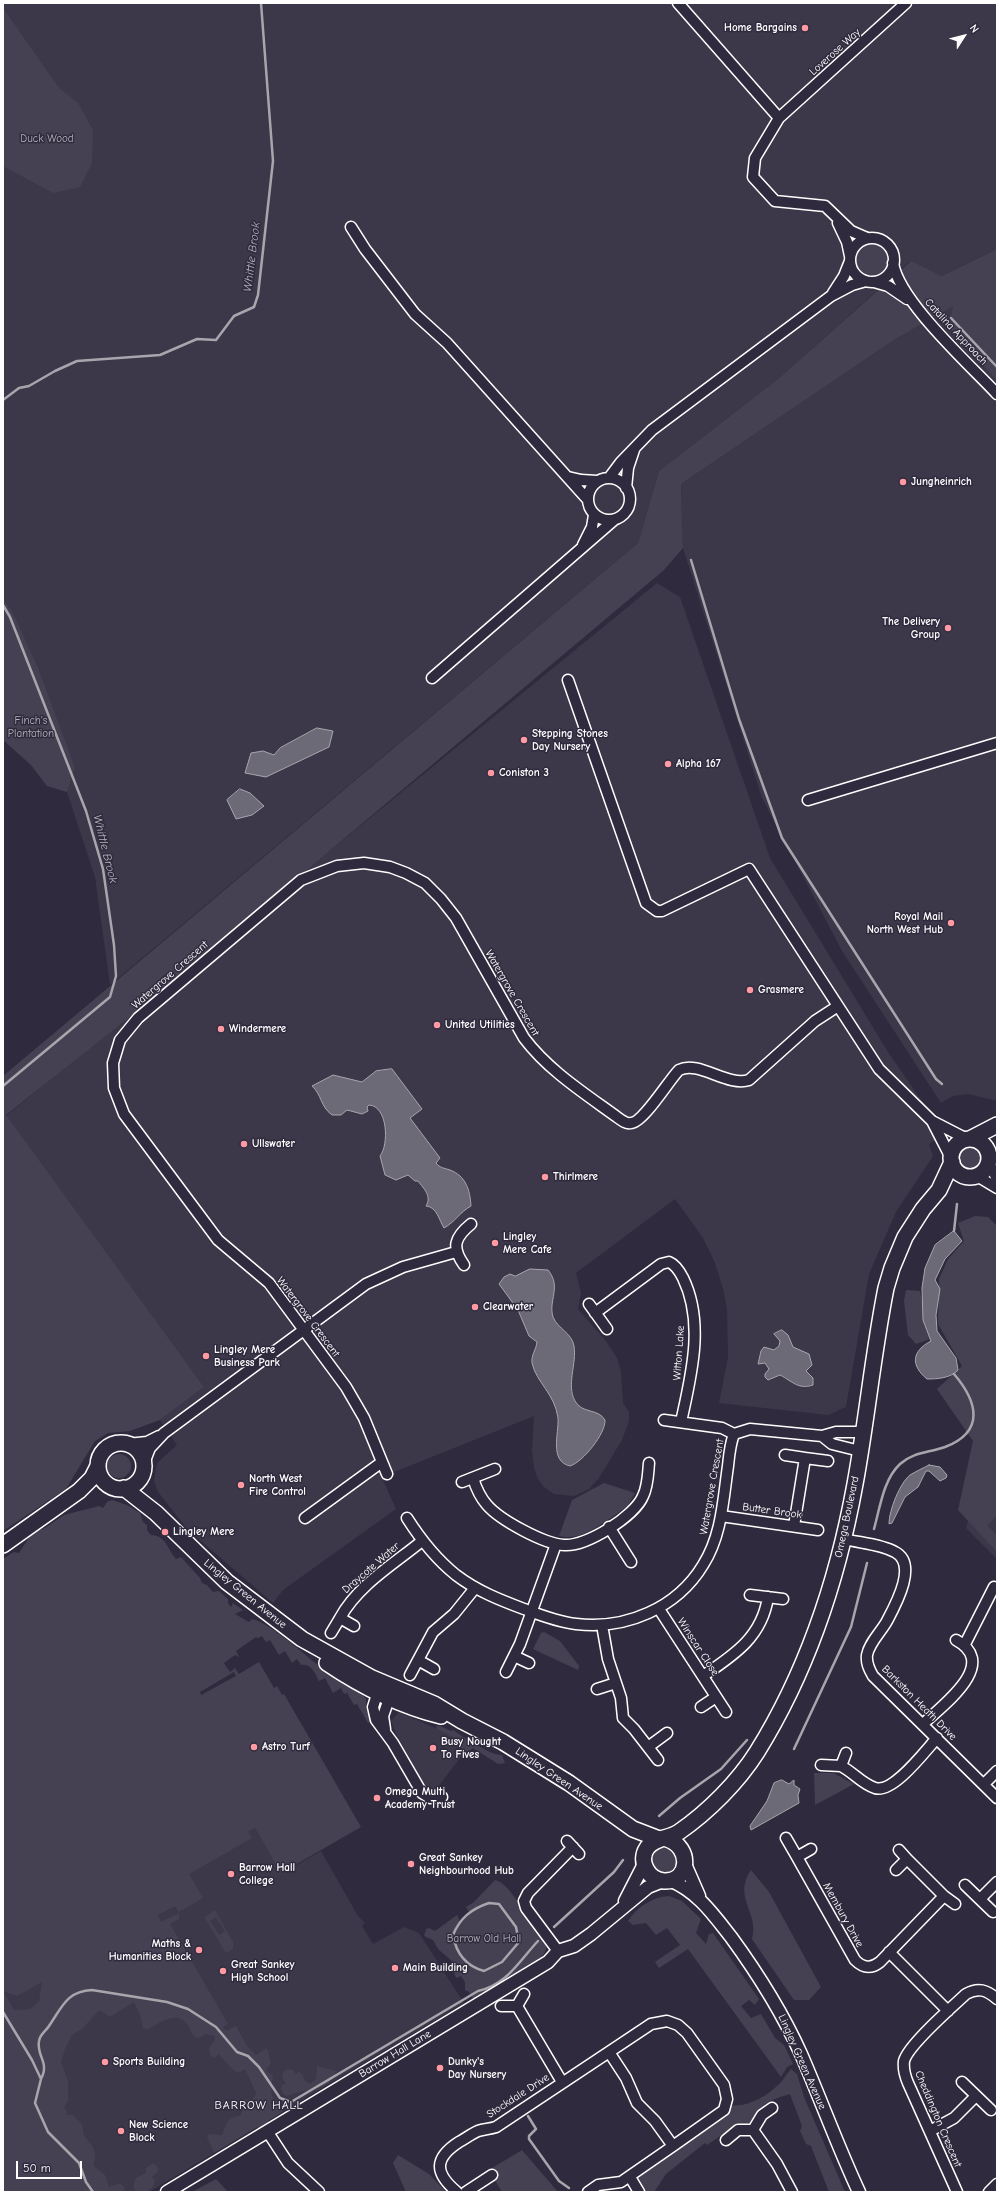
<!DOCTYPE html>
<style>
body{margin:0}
#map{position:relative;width:1000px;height:2195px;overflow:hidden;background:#2f2a3d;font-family:"Comic Neue",sans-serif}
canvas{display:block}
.frame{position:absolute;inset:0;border:4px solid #fff;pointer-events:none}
.north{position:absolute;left:944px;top:16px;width:40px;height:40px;-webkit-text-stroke:3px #2f2a3d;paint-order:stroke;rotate:54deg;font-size:11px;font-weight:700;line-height:16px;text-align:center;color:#fff}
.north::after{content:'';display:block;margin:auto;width:14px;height:18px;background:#fff;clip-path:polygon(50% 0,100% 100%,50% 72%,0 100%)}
.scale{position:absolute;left:16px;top:2161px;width:66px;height:18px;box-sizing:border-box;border:2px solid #fff;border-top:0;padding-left:5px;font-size:12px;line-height:14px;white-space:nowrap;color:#fff;-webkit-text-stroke:3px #2f2a3d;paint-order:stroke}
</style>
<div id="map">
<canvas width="1000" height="2195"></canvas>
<div class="frame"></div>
<div class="north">N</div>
<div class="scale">50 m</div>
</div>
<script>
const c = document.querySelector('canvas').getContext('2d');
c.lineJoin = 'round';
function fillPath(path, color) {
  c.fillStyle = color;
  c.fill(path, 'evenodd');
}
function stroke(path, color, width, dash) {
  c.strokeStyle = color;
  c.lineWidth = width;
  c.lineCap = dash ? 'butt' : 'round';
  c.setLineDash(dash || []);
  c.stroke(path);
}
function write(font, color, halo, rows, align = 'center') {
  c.font = font + ' "Comic Neue",sans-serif';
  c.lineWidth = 3;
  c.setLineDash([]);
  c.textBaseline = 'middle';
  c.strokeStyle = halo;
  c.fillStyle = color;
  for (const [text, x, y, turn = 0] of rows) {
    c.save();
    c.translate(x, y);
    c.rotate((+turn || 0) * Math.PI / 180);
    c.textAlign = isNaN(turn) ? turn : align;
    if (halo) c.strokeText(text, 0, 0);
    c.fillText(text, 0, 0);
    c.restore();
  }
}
fillPath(new Path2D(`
 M3 3H997V249L942 276 910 261 778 379 659 471 638 543 110 985 95 877 67 792 75 768 12 611 3 599Z
 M997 283V1101L968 1094 953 1096 941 1103 842 951 762 798 683 548 681 484 894 340 955 304Z
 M657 583 680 597 770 858 888 1052 930 1113 951 1127 941 1137 929 1144 933 1156 896 1212 869 1274 846 1407 828 1415 719 1403 728 1357 727 1309 723 1289 715 1263 703 1238 675 1199 576 1273 581 1293 578 1309 606 1341 617 1358 621 1371 623 1403 629 1412V1421L622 1440 599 1478 589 1489 574 1496 554 1494 544 1487 538 1479 534 1468 532 1450 534 1416 394 1472 395 1475 383 1480 396 1509 283 1590 273 1603 188 1530 158 1492 154 1481 157 1463 177 1445 160 1420 204 1387 6 1116Z
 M997 1473V1559L966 1528 968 1521Z
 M399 1712 460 1739 463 1754 435 1791 426 1787 396 1734 391 1721Z
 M3 1819 248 1832 255 1828 282 1873 321 1851 358 1916 365 1923 362 1926 373 1944 404 1927 419 1933 464 2003 149 2192H104L3 1997Z`), '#3c3749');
fillPath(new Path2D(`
 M3 8 59 88 78 103 93 130 92 163 80 187 53 193 3 166Z
 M854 259a17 17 0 1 1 34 0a17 17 0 1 1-34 0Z
 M997 249V380L953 334 950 323 953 306 894 340 681 484 683 548 664 570 170 985 6 1115 204 1387 160 1420 130 1431 108 1433 95 1441 66 1489 3 1531V1076L638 543 659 471 778 379 911 261 942 276Z
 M3 599 12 611 38 668 75 768 67 792 47 786 31 765 3 740Z
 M957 1157a12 12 0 1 1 24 0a12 12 0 1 1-24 0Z
 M975 1216 988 1217 997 1226V1516L987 1525 997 1536V1552L958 1510 973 1441 937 1389 962 1366 938 1324 939 1279 948 1259 964 1241 958 1223Z
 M906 1290 920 1291 930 1339 916 1344 908 1335 904 1301Z
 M107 1466a12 12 0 1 1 24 0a12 12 0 1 1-24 0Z
 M604 1483 635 1493 627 1507C607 1519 584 1542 559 1536L572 1500Z
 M112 1500 127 1505 140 1513 143 1522 147 1525V1530L151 1535C166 1535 168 1550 176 1559L181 1557 200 1578 202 1583 207 1585 213 1592 219 1591 228 1599V1603L231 1607 233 1603 243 1610 235 1614 249 1622 252 1619C272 1623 313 1663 333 1677 344 1684 358 1688 366 1699V1710L372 1721 368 1723 357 1704 354 1705 347 1693 344 1694 341 1688 333 1693 325 1678 319 1681C315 1673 311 1663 301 1665L297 1659 292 1663 285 1651 279 1655 270 1640 266 1642 262 1636 258 1638 256 1637 236 1651 239 1657 235 1655 224 1663 230 1672 235 1668 239 1674 259 1662 274 1688 277 1686 282 1695 284 1694 361 1827 281 1873 255 1828 248 1832 252 1838 189 1874 203 1898 179 1912V1919L170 1924 228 2024 223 2027 226 2031 236 2026 247 2046 256 2055 267 2048 271 2064 266 2070 273 2076C272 2083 269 2093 274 2099 279 2104 282 2103 285 2110L268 2121 269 2126 260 2130 257 2127 214 2153 207 2137 209 2134 222 2135C228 2121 225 2120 241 2115L243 2108 241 2104 243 2100 253 2099 256 2093 245 2069 238 2073 232 2069 219 2054 214 2058 210 2056 209 2048 215 2040V2036L206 2034 199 2038 195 2037C191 2033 190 2028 187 2024 176 2010 159 2023 148 2030L143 2028 140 2014 134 2002 110 2017 99 2010 83 2028 72 2035 65 2049 61 2062 68 2081V2101L64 2107 68 2115H73L82 2124 84 2136 93 2147 95 2154 94 2166 105 2175 109 2187 120 2183 125 2188 122 2192H3V1559L14 1552 19 1553 32 1533 45 1528 64 1515 99 1506 103 1508 107 1502ZM234 1672 236 1676 201 1695 200 1692ZM175 1906 179 1913 161 1922 158 1915ZM42 1982 39 2002 30 2009 14 2010 3 1991 17 1996Z
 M544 1632 560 1641 579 1666 578 1670 533 1649 541 1633Z
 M436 1726H440L451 1731 453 1730 468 1740 473 1741C478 1747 494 1755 502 1755L505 1763 498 1764 473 1748 462 1756 459 1740 437 1729Z
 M814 1773H833L854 1784 815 1805Z
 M650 1860a13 13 0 1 1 26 0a13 13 0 1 1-26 0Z
 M751 1870 769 1892 821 1987 809 2000H794L752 1939C760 1913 732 1898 751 1870Z
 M495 1880C507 1883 517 1901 524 1911 530 1920 542 1930 546 1941 554 1962 494 1989 479 1998L473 1999 469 1992 465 1990V1982L461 1976 456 1978 452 1967 453 1962 438 1949 433 1940 424 1936 426 1929 429 1928 435 1931 457 1915 460 1921 469 1912 466 1907 474 1902Z
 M669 1896 682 1901 701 1919 696 1933 706 1944 709 1934 713 1933 759 1999 755 2005 749 2000 741 2006 751 2018 761 2014 775 2038 784 2045 793 2064 787 2067 781 2077 688 1949 659 1968 655 1962 680 1945 667 1928 656 1935 646 1923 633 1925 628 1921C637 1907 652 1897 669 1896Z
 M215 1910 233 1942V1949L226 1953 205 1918 206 1916ZM216 1917 225 1931 219 1935 210 1921Z
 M317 2066 336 2071C331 2089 315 2088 299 2092 293 2093 290 2097 284 2095L281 2089 282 2085 286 2084 282 2077 283 2072 288 2069 293 2070 296 2074 299 2072 303 2075 304 2080 310 2084 316 2079Z
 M791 2069 797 2074 804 2097 845 2192H829L811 2146 806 2144 800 2131 802 2126 790 2094C780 2097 768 2100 761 2108 756 2114 752 2122 745 2127L732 2128 707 2145 705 2143 666 2174 654 2192H642L635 2181 637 2176 730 2105C748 2108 769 2095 781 2082 785 2078 787 2073 791 2069Z
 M522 2150 558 2192H502L489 2170Z
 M398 2155 429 2174 446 2192H406L393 2163Z
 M153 2163 157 2166 158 2171 152 2177 155 2181C152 2192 146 2192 136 2192L133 2187 136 2178 146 2173V2168Z
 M216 2179 228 2192H192Z`), '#464152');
const water = new Path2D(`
 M317 728 333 731 329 747 266 777 245 773 251 753 263 751 274 755 280 748Z
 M240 789 250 793 264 806 252 815 236 819 227 800Z
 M392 1069 422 1109 410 1118 440 1158 436 1163C440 1168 444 1168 450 1170 466 1176 470 1190 471 1206 460 1212 455 1222 444 1228 439 1220 437 1207 426 1206 432 1196 424 1189 418 1181H415L408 1175 396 1180 385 1175 380 1156C389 1145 388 1106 369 1105L367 1107 368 1111 362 1114 347 1110 341 1115H332C320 1106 322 1095 312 1086L333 1075 362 1082 376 1071Z
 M954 1231 962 1241 945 1259 935 1280 940 1289 936 1315 937 1331 956 1358 958 1370C951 1378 938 1379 927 1379 910 1365 912 1351 931 1341L923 1320 922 1288 925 1268 935 1245Z
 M530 1269 548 1270C562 1287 548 1300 553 1317 558 1329 572 1333 574 1346 577 1364 566 1385 575 1401 582 1414 598 1408 605 1420 606 1433 583 1462 570 1466 549 1461 559 1434 558 1418 555 1394 536 1382 532 1363 531 1355 536 1350 537 1342L529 1336 518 1310 499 1284 504 1277 510 1274 515 1276Z
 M782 1330 788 1335 793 1347 809 1354 812 1365 806 1371 813 1378V1385C798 1390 792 1381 780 1375L768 1380 765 1377V1374L769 1369 765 1363 758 1364 761 1351 764 1347 774 1350 779 1346 780 1341 774 1334Z
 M929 1465 940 1467 947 1475 946 1478 940 1481 929 1471H926L918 1487 905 1497 892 1523 889 1524C889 1510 900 1483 910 1475 915 1472 923 1468 929 1465Z
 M782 1780 789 1784 794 1780V1785L800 1789 798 1795 799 1803 751 1830 750 1826 767 1801 774 1783Z`);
fillPath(water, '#6d6a77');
stroke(water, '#a7a6ad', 1);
stroke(new Path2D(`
 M951 318 997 367
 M3 400 19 388 29 386 55 371 77 361 160 355 197 339 216 340 234 316 254 307 258 295 273 161 261 3
 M691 560 739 719 782 838 936 1079 942 1084
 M3 605 10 617 86 811 103 869 114 945 116 976 110 997 3 1086
 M954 1231 957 1204
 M874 1529C880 1508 883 1480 900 1464 913 1452 928 1453 945 1447 986 1431 977 1401 954 1374
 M794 1749 851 1627 867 1563
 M659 1816 680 1798 721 1769 747 1740
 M489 1903 499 1904 516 1927 519 1942 502 1962 484 1971C466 1966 456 1953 453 1935 460 1918 471 1909 489 1903Z
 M554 1927 614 1872 623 1860
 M3 2012 32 2060 41 2079 35 2103 48 2132 79 2163 86 2182 93 2192
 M41 2079C50 2062 36 2056 39 2041 40 2034 46 2031 49 2026 62 2007 67 1991 92 1990L167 2002 188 2009 216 2027 237 2052 248 2056 259 2067 280 2098 291 2102 478 1991C507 1985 520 1960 538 1941
 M528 2116 536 2129 529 2136V2139L559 2181 569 2188`), '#a7a6ad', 2.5);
const minor = new Path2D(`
 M678 3 779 118
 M838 223 847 242 850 256
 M351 227 365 249 415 314 447 343 587 499
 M867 238 851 231 825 206 775 201 753 177 755 158 779 118 906 3
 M850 260a22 22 0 1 1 44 0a22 22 0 1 1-44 0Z
 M893 263C899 301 969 364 997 394
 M874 282 888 286 907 299
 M833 293 844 276 850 261
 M568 477 581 480 597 481
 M588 499a21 21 0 1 1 42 0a21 21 0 1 1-42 0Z
 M609 478 621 462 652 430 831 296 852 285 866 281
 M626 488 628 468 634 450
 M583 545 592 527 594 515
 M432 678 614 520
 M568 680 646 903 657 911H662L749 869 879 1069 932 1121 967 1139
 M808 800 997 743
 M933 1123 951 1158
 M989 1163 997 1179
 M977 1176 997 1188
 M464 1265C451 1247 455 1237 471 1224
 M589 1304 607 1329
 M595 1313 661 1264 669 1262C676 1265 680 1272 683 1278 705 1323 691 1376 681 1422
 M664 1420 722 1428 734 1434
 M822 1436 832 1444 860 1451
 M128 1444 147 1442 159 1436
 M785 1455 805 1458
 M143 1466 150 1448 164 1433 366 1284 403 1267 456 1252
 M387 1474 364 1418 346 1387 269 1283 218 1240 124 1114 114 1088 113 1063 120 1040 138 1018 301 880 337 866 364 863 390 867 406 873 425 883 441 899 456 918 524 1038C548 1070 584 1093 617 1117 621 1120 626 1124 631 1123 643 1123 669 1080 679 1070 699 1060 727 1087 749 1080L815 1021 838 1006
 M473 1478C476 1488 480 1497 487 1505 500 1520 544 1544 564 1545 586 1547 635 1516 643 1496 648 1486 648 1474 649 1463
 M462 1482 495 1469
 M721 1516 818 1530
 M305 1518 382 1462
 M407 1518C421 1540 436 1559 456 1575 477 1591 500 1600 524 1609 540 1615 558 1622 576 1624 626 1630 677 1608 703 1565 722 1535 723 1500 728 1466 729 1456 730 1444 734 1434L750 1429 822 1436 836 1432H863
 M794 1526 805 1458 828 1461
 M609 1527 631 1562
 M844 1539C860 1543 881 1544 895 1552 918 1564 896 1604 887 1621 881 1632 869 1643 867 1655 866 1663 869 1669 873 1676L997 1798
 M750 1595 783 1599
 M659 1609 726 1712
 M340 1618C358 1585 394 1564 422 1541
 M602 1625 608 1659 621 1698 623 1718 634 1729 658 1760
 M331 1633 340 1618 354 1626
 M965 1644 994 1587
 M418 1660 434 1669
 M529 1663 514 1656 520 1644 556 1544
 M506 1672 514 1656
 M410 1675 433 1632 454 1614 475 1588
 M703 1676C734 1655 762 1637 768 1597
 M379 1688 373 1707 376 1720 393 1743 422 1793 430 1798 442 1797
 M597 1689 616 1683
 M701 1707 716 1697
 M923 1724C943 1705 1000 1664 956 1640
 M385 1729 383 1716 391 1693
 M648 1747 667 1733
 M821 1765 841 1766 846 1753
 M841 1766C853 1772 862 1784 875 1788 893 1794 925 1751 937 1738
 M984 1784 997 1771
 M786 1838 797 1857 811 1849
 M567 1841 579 1854
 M797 1857 855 1960C863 1968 871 1969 880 1962L944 1896
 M907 1859 944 1896 955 1904
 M896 1870 907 1859 899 1850
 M965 1885 993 1912
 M980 1899 997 1882
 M558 1951 526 1908 524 1901 528 1893 573 1847
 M889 1952 948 2011
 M501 2006H517L524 1994
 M517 2006 562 2082
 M609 2052 651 2024 667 2021 678 2025 687 2033 724 2085 727 2099 724 2110 673 2146
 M962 2082 991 2110
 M753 2130 762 2115 772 2108
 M267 2131 288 2163 319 2192
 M930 2131 954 2118 976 2096
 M726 2140 738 2130H753L777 2164 792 2192
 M630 2177 639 2192
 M457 2192C434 2173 434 2158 459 2142 465 2139 471 2134 478 2131 484 2129 490 2129 496 2127L609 2052 626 2078 637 2103 655 2121 673 2146 621 2182 598 2185 588 2192
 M466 2192 492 2175
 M957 2192 908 2083C905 2076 903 2069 904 2061 908 2045 952 2007 966 1994 978 1987 987 1990 997 1999
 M989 2192 997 2184`);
const tertiary = new Path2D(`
 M685 1864 699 1896
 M669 1880C697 1891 713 1914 731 1937 758 1974 782 2012 801 2054 821 2100 838 2147 859 2192
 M625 1901 644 1864
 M167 2192 548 1962 558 1951 574 1946 591 1934 648 1887 663 1881`);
const primary = new Path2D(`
 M970 1139 997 1125
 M951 1158a19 19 0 1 1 38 0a19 19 0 1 1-38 0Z
 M98 1466a23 23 0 1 1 46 0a23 23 0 1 1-46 0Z
 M124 1488 156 1513 227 1582 302 1639 372 1678 434 1704 462 1721 503 1742 569 1783 633 1829 659 1839
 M3 1545 79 1491 92 1478 98 1466
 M327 1663C361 1686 401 1706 441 1716
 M667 1839C692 1847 690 1882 664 1881 648 1880 638 1861 647 1848 655 1837 669 1839 679 1832 708 1812 738 1782 757 1752 808 1670 838 1578 855 1484 867 1419 873 1353 886 1288L892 1268 905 1237 923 1209 939 1190 952 1162`);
stroke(minor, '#fff', 13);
stroke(tertiary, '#fff', 15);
stroke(primary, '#fff', 18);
stroke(minor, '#2f2a3d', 10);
stroke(tertiary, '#2f2a3d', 12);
stroke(primary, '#2f2a3d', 15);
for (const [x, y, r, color] of [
 [805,28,4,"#ff9aa2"],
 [903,482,4,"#ff9aa2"],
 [948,628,4,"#ff9aa2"],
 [524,740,4,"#ff9aa2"],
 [668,764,4,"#ff9aa2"],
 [491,773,4,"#ff9aa2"],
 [951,923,4,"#ff9aa2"],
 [750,990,4,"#ff9aa2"],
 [437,1025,4,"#ff9aa2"],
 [221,1029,4,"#ff9aa2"],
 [244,1144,4,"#ff9aa2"],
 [545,1177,4,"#ff9aa2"],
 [495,1243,4,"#ff9aa2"],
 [475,1307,4,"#ff9aa2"],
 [206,1356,4,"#ff9aa2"],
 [241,1485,4,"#ff9aa2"],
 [165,1532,4,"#ff9aa2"],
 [254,1747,4,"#ff9aa2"],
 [433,1748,4,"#ff9aa2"],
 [377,1798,4,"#ff9aa2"],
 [411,1864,4,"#ff9aa2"],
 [231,1874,4,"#ff9aa2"],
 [199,1950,4,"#ff9aa2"],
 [395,1968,4,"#ff9aa2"],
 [223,1971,4,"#ff9aa2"],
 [105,2062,4,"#ff9aa2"],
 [440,2068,4,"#ff9aa2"],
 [121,2131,4,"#ff9aa2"]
]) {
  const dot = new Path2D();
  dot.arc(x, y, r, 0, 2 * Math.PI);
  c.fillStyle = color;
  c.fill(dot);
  stroke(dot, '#2f2a3d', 1.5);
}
write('bold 11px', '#fff', '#2f2a3d', [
 ["Home Bargains",797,28,"right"],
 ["Jungheinrich",911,482],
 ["The Delivery",940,622,"right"],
 ["Group",940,635,"right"],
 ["Stepping Stones",532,734],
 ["Day Nursery",532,747],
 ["Alpha 167",676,764],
 ["Coniston 3",499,773],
 ["Royal Mail",943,917,"right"],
 ["North West Hub",943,930,"right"],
 ["Grasmere",758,990],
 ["United Utilities",445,1025],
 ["Windermere",229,1029],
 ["Ullswater",252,1144],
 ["Thirlmere",553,1177],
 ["Lingley",503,1237],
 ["Mere Cafe",503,1250],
 ["Clearwater",483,1307],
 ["Lingley Mere",214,1350],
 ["Business Park",214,1363],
 ["North West",249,1479],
 ["Fire Control",249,1492],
 ["Lingley Mere",173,1532],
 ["Busy Nought",441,1742],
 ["To Fives",441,1755],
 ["Astro Turf",262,1747],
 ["Omega Multi",385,1792],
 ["Academy Trust",385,1805],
 ["Great Sankey",419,1858],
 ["Neighbourhood Hub",419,1871],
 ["Barrow Hall",239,1868],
 ["College",239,1881],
 ["Maths &",191,1944,"right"],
 ["Humanities Block",191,1957,"right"],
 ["Great Sankey",231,1965],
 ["High School",231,1978],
 ["Main Building",403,1968],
 ["Sports Building",113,2062],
 ["Dunky's",448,2062],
 ["Day Nursery",448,2075],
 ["New Science",129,2125],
 ["Block",129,2138]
], 'left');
write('11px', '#fff', '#2f2a3d', [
 ["Loverose Way",835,52,-42],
 ["Catalina Approach",956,332,47],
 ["Watergrove Crescent",170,975,-41],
 ["Watergrove Crescent",512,993,60],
 ["Watergrove Crescent",308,1317,53],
 ["Witton Lake",679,1353,-86],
 ["Watergrove Crescent",712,1487,-80],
 ["Butter Brook",772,1511,8],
 ["Omega Boulevard",847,1517,-78],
 ["Draycote Water",371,1568,-41],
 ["Lingley Green Avenue",245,1594,39],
 ["Winscar Close",698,1647,57],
 ["Barkston Heath Drive",919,1703,45],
 ["Lingley Green Avenue",559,1779,34],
 ["Membury Drive",843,1915,61],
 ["Barrow Hall Lane",395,2054,-31],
 ["Lingley Green Avenue",802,2062,66],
 ["Stockdale Drive",518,2096,-33],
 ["Cheddington Crescent",938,2119,67]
]);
write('11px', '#b5b3ba', '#2f2a3d', [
 ["Duck Wood",47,139],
 ["Finch's",31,721],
 ["Plantation",31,734],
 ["Barrow Old Hall",484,1939]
]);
write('italic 12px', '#b6b4bb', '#2f2a3d', [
 ["Whittle Brook",252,257,-83],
 ["Whittle Brook",105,849,76]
]);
c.letterSpacing = '1px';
write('12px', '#fff', '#2f2a3d', [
 ["BARROW HALL",259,2106]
]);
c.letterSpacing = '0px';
</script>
